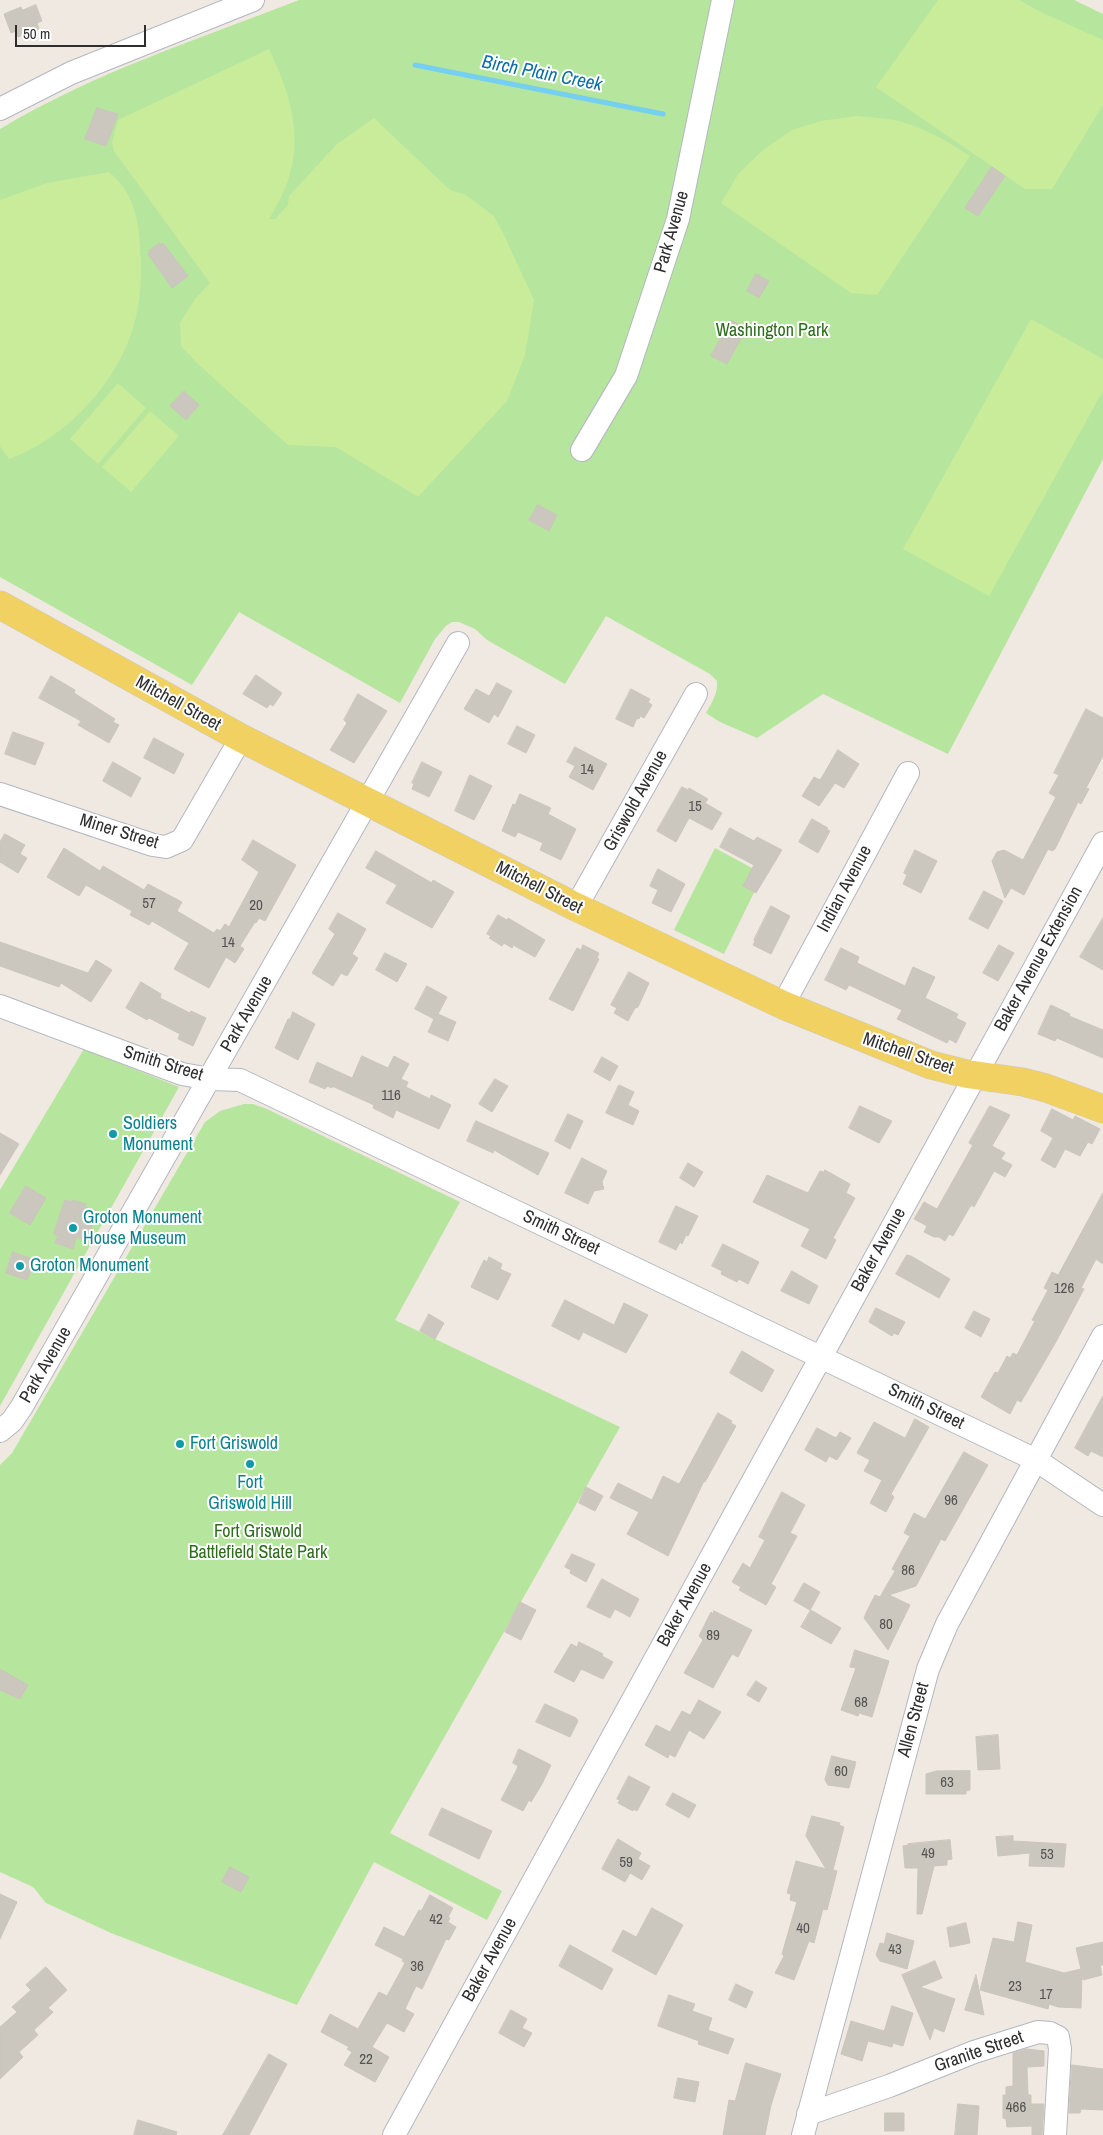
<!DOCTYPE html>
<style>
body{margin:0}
#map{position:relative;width:1103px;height:2135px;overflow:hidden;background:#efe9e1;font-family:"Archivo Narrow",sans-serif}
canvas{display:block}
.scale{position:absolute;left:15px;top:25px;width:131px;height:22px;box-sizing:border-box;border:2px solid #2e2e2e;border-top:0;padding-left:6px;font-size:15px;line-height:18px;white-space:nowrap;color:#2e2e2e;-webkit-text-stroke:4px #fff;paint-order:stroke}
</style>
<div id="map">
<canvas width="1103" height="2135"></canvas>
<div class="scale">50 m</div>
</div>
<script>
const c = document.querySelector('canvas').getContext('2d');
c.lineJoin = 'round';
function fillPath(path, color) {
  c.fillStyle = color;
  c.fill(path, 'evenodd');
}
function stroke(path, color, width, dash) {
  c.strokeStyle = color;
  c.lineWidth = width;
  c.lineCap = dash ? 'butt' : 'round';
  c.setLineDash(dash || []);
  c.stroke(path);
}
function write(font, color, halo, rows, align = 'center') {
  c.font = font + ' "Archivo Narrow",sans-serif';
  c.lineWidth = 4;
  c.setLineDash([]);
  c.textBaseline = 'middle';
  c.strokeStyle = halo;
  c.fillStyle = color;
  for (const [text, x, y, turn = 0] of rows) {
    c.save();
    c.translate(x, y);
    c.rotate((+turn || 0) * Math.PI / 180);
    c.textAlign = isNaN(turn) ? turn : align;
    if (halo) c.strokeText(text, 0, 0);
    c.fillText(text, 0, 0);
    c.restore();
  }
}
fillPath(new Path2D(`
 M299 0H1074L1103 14V459L948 754 823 694 757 738 720 722 706 713C712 702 718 694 717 681L710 674 606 616 565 684 487 640 475 629 459 622H452L446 626 435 639 400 703 239 612 192 685 0 577V129C93 73 199 39 299 0Z
 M715 848 763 874 724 954 674 930Z
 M84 1049 179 1087 0 1406V1190Z
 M244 1104H253L267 1109 460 1202 395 1320 620 1427 390 1833 502 1891 487 1920 374 1862 297 2005 111 1933 46 1903 33 1887 0 1872V1465L12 1453 205 1122 220 1111Z`), '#b6e59e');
fillPath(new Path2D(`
 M938 0H1019L1041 12 1103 40V105L1052 189H1025L876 87Z
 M269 49C298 110 308 159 269 219H275L288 205 289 196 337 144 374 118 450 190 466 195 494 216 503 233 534 300 525 355 507 401 418 497 336 447 288 445 200 366 181 346 180 323 195 299 210 283 114 151 112 143 118 120Z
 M856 116C869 117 883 118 895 120 923 127 947 141 970 156L877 295 851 293 721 203 739 173 763 150 792 130 821 121Z
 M109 172C133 192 138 216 140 246 142 272 141 300 134 325 117 384 66 438 9 459L0 446V200L47 183Z
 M1031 319 1103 359V391L989 596 903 549Z
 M118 383 146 408 98 464 70 439Z
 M150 411 179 436 131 492 102 467Z`), '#c9ec9a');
stroke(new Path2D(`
 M415 65 663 114`), '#75cff0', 5);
const building = new Path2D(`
 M36 5 42 21 37 23 39 29 18 37 16 31 11 33 4 14 21 7 22 10Z
 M97 108 118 114 106 146 85 139Z
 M992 167 1005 176 978 216 965 208Z
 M160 243 161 245 163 243 188 276 172 288 148 254 150 253 149 251Z
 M756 274 769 281 759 298 747 291Z
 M731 320 746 329 727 364 711 356Z
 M184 391 199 405 186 420 170 406Z
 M538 505 557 515 549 531 529 520Z
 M256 675 282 693 273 706 270 704 267 708 243 694Z
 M51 676 75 690 74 693 115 719 113 722 119 725 109 743 78 725 81 721 39 698Z
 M497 683 512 691 498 717 494 714 489 723 464 709 476 689 489 696Z
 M631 689 650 699 648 702 652 705 644 718 640 716 639 719 637 718 633 727 616 719Z
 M358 694 387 711 354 763 330 750 347 723 344 720Z
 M1086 709 1103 718V756L1086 788 1089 789 1081 804 1078 802 1055 849 1052 851 1048 849 1024 895 1011 888 1005 898 992 861 997 852 1004 850 1023 860 1056 797 1049 793 1059 775 1054 773Z
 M517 726 535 735 526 753 508 744Z
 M13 732 44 743 35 765 5 754Z
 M154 738 184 754 174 774 144 758Z
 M575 747 607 764 593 790 569 777 575 766 567 762Z
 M838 750 859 764 844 788 835 783 819 806 802 796 814 777 820 780Z
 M113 762 141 778 131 797 103 781Z
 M422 762 442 772 429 797 412 789 414 784 412 783Z
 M470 775 492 786 474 820 455 811Z
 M682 787 688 790 689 788 708 799 705 803 722 813 712 830 689 818 676 842 657 831Z
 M520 794 551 808 548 814 576 829 561 860 540 850 543 843 518 832 515 837 502 831 513 804 515 805Z
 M812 819 828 828 826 829 830 831 818 853 799 842Z
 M730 828 754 841 757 837 782 850 756 893 743 886 754 865 720 847Z
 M5 834 25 845 20 854 27 858 18 873 0 862V842Z
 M253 840 296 865 265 921 259 918 256 923 255 922 240 946 244 949 235 963 226 957 209 988 174 969 189 943 152 921 149 925 130 915 132 911 86 885 79 896 47 877 64 848 100 871 103 866 144 890 148 884 182 902 177 911 214 933 217 929 220 931 225 924 229 927 259 872 242 860Z
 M915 850 937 861 921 893 903 884 907 875 904 873Z
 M376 851 432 883 433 880 454 892 432 928 386 903 397 885 366 868Z
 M658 869 685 884 671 912 652 903 658 890 650 886Z
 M984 891 1003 901 988 929 969 919Z
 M771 906 790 916 771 954 753 945 755 941 754 940Z
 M338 913 366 929 352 954 358 958 347 976 341 973 333 986 312 973 335 934 329 929Z
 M498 915 507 920 508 918 545 940 535 957 513 945 512 948 504 943 502 946 489 938 491 936 487 934Z
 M1103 918V970L1080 957Z
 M0 942 88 973 96 960 112 970 91 1002 61 983 59 987 0 966Z
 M583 945 599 953 597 958 599 959 573 1011 549 999 577 948 581 950Z
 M999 945 1014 953 998 981 983 973Z
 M841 948 859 957 857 963 905 986 913 967 935 977 925 998 958 1014 956 1018 966 1023 956 1043 949 1039 947 1043 897 1019 902 1010 849 985 846 990 825 980Z
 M385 953 407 964 397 982 376 970Z
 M629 972 649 983 638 1007 635 1008 628 1021 614 1013 617 1008 611 1005Z
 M141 982 161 994 160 998 190 1013 191 1011 206 1018 193 1046 178 1039 180 1034 149 1018 147 1020 126 1008Z
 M427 986 447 997 438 1014 456 1022 448 1041 428 1032 434 1019 415 1009Z
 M1051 1005 1070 1014 1069 1016 1103 1030V1058L1057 1038 1055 1041 1038 1034Z
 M293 1012 315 1024 298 1060 275 1048 288 1019H290Z
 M362 1056 388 1068 394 1056 409 1064 401 1079 408 1082 406 1087 430 1099 431 1095 451 1105 439 1129 396 1110 393 1118 373 1108 374 1105 332 1086V1088L327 1086 325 1089 309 1082 317 1062 352 1078Z
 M602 1057 618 1066 610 1081 594 1072Z
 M495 1079 508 1086 492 1112 479 1104Z
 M619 1085 634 1092 628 1105 639 1111 633 1125 606 1113Z
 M860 1106 892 1121 879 1143 849 1128Z
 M990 1106 1010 1115 992 1146 1005 1153 1001 1159 1012 1165 1005 1177 994 1171 974 1207 971 1205 953 1236 949 1234 945 1241 939 1237H934L924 1232 927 1226 914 1219 924 1202 937 1209 973 1145 969 1143Z
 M1052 1109 1073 1120 1075 1116 1100 1129 1092 1144 1088 1142 1080 1156 1065 1149 1055 1168 1041 1160 1053 1138 1041 1131Z
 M568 1114 583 1121 570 1149 555 1141Z
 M476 1121 549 1153 538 1175 494 1150 493 1153 467 1141Z
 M0 1133 19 1144 0 1175Z
 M582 1158 607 1171 602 1182 604 1189 594 1191 588 1204 565 1193Z
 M688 1163 703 1172 694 1187 680 1178Z
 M825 1170 850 1184 846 1193 855 1198 833 1238 836 1240 826 1259 801 1246 810 1229 753 1202 767 1175 808 1193 820 1171 824 1172Z
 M26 1186 46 1198 30 1225 10 1213Z
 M1103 1193V1264L1096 1259 1081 1288 1084 1289 1057 1340 1021 1402 1017 1400 1010 1414 981 1397 995 1372 998 1373 1007 1356 1010 1358 1013 1353 1017 1355 1035 1321 1032 1320 1048 1290 1044 1288 1052 1272 1058 1275Z
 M65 1200 71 1202 72 1200 86 1204 85 1207 97 1211 89 1234 84 1232 82 1239 76 1237 73 1249 55 1243 58 1236 54 1234Z
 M676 1206 698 1216 688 1236 686 1235 682 1244 680 1242 676 1250 659 1242Z
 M723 1244 759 1262 748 1284 739 1279 737 1282 721 1274 722 1271 712 1266Z
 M13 1252 35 1260 27 1280 6 1273Z
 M907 1255 911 1256 950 1279 939 1298 896 1274Z
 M489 1257 502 1264 500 1269 511 1274 498 1300 471 1287 484 1260 487 1262Z
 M792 1271 818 1286 809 1304 781 1291Z
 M565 1300 614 1325 624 1303 648 1315 626 1353 583 1332 579 1340 552 1326Z
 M876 1308 905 1322 898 1335 894 1333 892 1336 869 1322Z
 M974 1311 990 1319 981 1337 965 1328Z
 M429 1314 444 1323 435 1339 420 1331Z
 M742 1351 774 1370 762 1392 730 1373Z
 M1103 1396V1457L1091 1451 1088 1456 1075 1448Z
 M718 1413 732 1421 731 1423 736 1426 705 1482 704 1481 668 1556 627 1534 639 1512 610 1498 618 1483 652 1500 663 1476 679 1484Z
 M915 1419 929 1427 891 1494 894 1497 886 1512 870 1503 882 1480 864 1471 870 1460 857 1453 874 1422 905 1438Z
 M817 1428 836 1438 840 1432 851 1438 837 1460 829 1456 826 1462 805 1450Z
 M964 1452 988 1465 945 1541 941 1539 916 1586 889 1595 910 1605 888 1650 864 1618 866 1613 875 1595 880 1597 895 1571 892 1569 910 1536 904 1533 914 1513 925 1519Z
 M586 1487 603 1496 595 1511 579 1503Z
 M782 1492 805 1505 790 1533 797 1536 771 1584 776 1587 766 1605 739 1590 741 1587 732 1582 743 1563 750 1568 765 1540 759 1537Z
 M572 1554 595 1564 586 1582 570 1573 571 1570 565 1567Z
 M602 1579 639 1599 630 1617 615 1609 610 1618 587 1607Z
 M804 1583 820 1592 810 1610 794 1601Z
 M520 1602 536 1610 521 1640 505 1632Z
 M811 1610 841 1628 831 1644 801 1627Z
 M714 1611 752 1630 738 1657 732 1654 713 1688 684 1673 703 1640 699 1636 711 1612 713 1614Z
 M579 1642 603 1654 602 1656 613 1662 603 1679 581 1669 574 1682 554 1672 571 1644 577 1647Z
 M855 1650 889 1661 872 1717 859 1713 858 1716 841 1710 856 1668 850 1667Z
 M0 1669 28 1685 20 1699 0 1690Z
 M756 1681 767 1688 759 1702 747 1695Z
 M699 1700 721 1712 704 1739 689 1730 675 1757 669 1754 668 1758 645 1745 656 1725 670 1732 682 1711 690 1715Z
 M545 1704 576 1718 578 1721 570 1737 536 1722Z
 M998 1735 1000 1769 978 1770 976 1737Z
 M519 1749 551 1765 542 1784 531 1802 529 1800 523 1811 501 1800 516 1771 518 1766 513 1763Z
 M832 1756 856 1762 849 1788 828 1785 825 1780Z
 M970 1771V1790L966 1791V1794H926V1774L936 1771Z
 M629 1776 650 1787 637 1811 634 1809 633 1811 618 1803 620 1800 617 1799Z
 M673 1793 696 1805 689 1818 666 1805Z
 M442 1808 492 1831 479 1859 429 1835Z
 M812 1816 840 1823 839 1825 844 1827 833 1870 837 1871 827 1910 823 1909 814 1943 809 1941 794 1980 775 1973 784 1956 782 1954 797 1902 790 1900 791 1894 787 1893 796 1861 826 1869 806 1836Z
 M1013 1836V1841L1066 1844 1064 1867 1029 1866 1030 1853 998 1856 996 1837Z
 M618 1839 641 1853 638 1859 650 1866 642 1880 630 1873 625 1882 602 1869Z
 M950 1840 952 1859 947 1860V1865L934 1866 922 1914H917L918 1868H905L903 1846 908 1845V1844Z
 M230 1867 249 1877 241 1892 222 1882Z
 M0 1894 17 1902 0 1939Z
 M430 1895 453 1908 448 1917 450 1918 448 1922 456 1927 449 1940 446 1939 422 1989 416 1986 405 2009 414 2014 404 2032 387 2023 372 2047 389 2057 375 2082 344 2065 352 2052 347 2049 349 2047 321 2032 330 2014 358 2029 379 1992 387 1996 405 1963 402 1961 403 1959 375 1945 384 1927 404 1937 419 1910 421 1911Z
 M652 1908 683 1925 656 1975 612 1951 623 1930 636 1937Z
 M1018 1922 1032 1925 1025 1962 1064 1973 1081 1969 1076 1948 1103 1942V1965H1100L1102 1975 1083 1980 1082 1974 1081 2008 1058 2007 1049 2004 1048 2009 980 1990 993 1938 1014 1942Z
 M966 1923 970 1943 950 1947 947 1928Z
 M887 1933 914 1941 907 1969 880 1961 876 1955 880 1943 884 1944Z
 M570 1945 613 1969 602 1990 559 1966Z
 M935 1961 942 1978 920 1987 955 1999 944 2032 934 2028 930 2040 902 1975Z
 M46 1967 67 1990 48 2008 53 2012 34 2030 38 2035 19 2052 23 2057 0 2079V2027L17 2012 12 2007 31 1990 26 1985Z
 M976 1975 984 2015 965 2010Z
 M736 1984 753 1992 746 2008 729 2000Z
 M669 1995 695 2004 692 2011 712 2018 708 2030 734 2039 728 2054 698 2044 699 2041 658 2026Z
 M892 2006 913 2013 903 2046 893 2043 892 2047 868 2041 862 2061 841 2054 851 2021 884 2031Z
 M511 2010 527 2019 522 2028 532 2033 524 2047 499 2033Z
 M1027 2049 1044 2051V2066L1027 2067 1028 2095H1031V2104H1044L1042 2135H1032V2126L1007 2127 1006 2119 1003 2118V2095H1006V2087L1013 2086V2053Z
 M269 2054 287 2064 249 2135H223Z
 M746 2063 781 2074 771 2105 765 2135H723L729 2100 735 2101Z
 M1072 2065 1103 2069V2110L1081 2109 1080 2113H1069Z
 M678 2078 699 2082 695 2102 674 2098Z
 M958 2104 979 2106 977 2135H955Z
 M885 2113H904V2131H885Z
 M138 2120 177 2132 176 2135H134Z`);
fillPath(building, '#cbc7bf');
stroke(building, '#cbc5ba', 1);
const minor = new Path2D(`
 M0 109 71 73 253 0
 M582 450 626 376 678 219 723 0
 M0 794 153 845 166 847 182 840 241 738
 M576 907 696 694
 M783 1005 908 773
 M0 1006 182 1074 210 1079 240 1080 1036 1460 1103 1505
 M0 1431 12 1421 21 1408 458 643
 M808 2114 889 2086 974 2052 1038 2032 1050 2033 1058 2037 1060 2049 1055 2135
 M394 2135 1103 843
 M803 2135 928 1669 947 1624 1103 1336`);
const major = new Path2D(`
 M0 605 241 738 576 907 783 1005 931 1065 967 1074 1023 1082 1046 1088 1103 1109`);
stroke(minor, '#b4b7c1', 24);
stroke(major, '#c9c9c9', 29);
stroke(minor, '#fff', 22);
stroke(major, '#f2d163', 28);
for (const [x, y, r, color] of [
 [113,1134,5,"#0f9aa8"],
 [73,1228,5,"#0f9aa8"],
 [20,1266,5,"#0f9aa8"],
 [180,1444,5,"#0f9aa8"],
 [250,1464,5,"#0f9aa8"]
]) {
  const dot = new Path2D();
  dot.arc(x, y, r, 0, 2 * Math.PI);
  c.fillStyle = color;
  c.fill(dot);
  stroke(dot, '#fff', 2);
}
write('15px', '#555452', null, [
 ["14",587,770],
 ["15",695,807],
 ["57",149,904],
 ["20",256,906],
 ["14",228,943],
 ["116",391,1096],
 ["126",1064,1289],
 ["96",951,1501],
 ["86",908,1571],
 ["80",886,1625],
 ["89",713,1636],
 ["68",861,1703],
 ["60",841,1772],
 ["63",947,1783],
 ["49",928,1854],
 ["53",1047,1855],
 ["59",626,1863],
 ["42",436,1920],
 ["40",803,1929],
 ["43",895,1950],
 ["36",417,1967],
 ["23",1015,1987],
 ["17",1046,1995],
 ["22",366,2060],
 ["466",1016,2108]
]);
write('18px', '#2e2e2e', '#fff', [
 ["Park Avenue",672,232,-74],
 ["Mitchell Street",178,704,29],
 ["Griswold Avenue",636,801,-61],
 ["Miner Street",119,832,17],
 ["Mitchell Street",539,888,27],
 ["Indian Avenue",845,889,-62],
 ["Baker Avenue Extension",1039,959,-61],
 ["Park Avenue",247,1014,-60],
 ["Mitchell Street",908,1054,19],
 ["Smith Street",163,1064,17],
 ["Smith Street",561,1233,25],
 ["Baker Avenue",879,1250,-61],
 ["Park Avenue",46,1365,-60],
 ["Smith Street",926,1407,26],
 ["Baker Avenue",685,1605,-61],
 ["Allen Street",914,1720,-75],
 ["Baker Avenue",490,1960,-61],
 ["Granite Street",979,2052,-19]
]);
write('18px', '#2c6e1b', '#fff', [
 ["Washington Park",772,331],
 ["Fort Griswold",258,1532],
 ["Battlefield State Park",258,1553]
]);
write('18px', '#0d838f', '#fff', [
 ["Soldiers",123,1124],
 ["Monument",123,1145],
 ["Groton Monument",83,1218],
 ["House Museum",83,1239],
 ["Groton Monument",30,1266],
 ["Fort Griswold",190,1444],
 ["Fort",250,1483,"center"],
 ["Griswold Hill",250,1504,"center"]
], 'left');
write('italic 19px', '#0d6fa3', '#fff', [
 ["Birch Plain Creek",542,74,11]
]);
</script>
